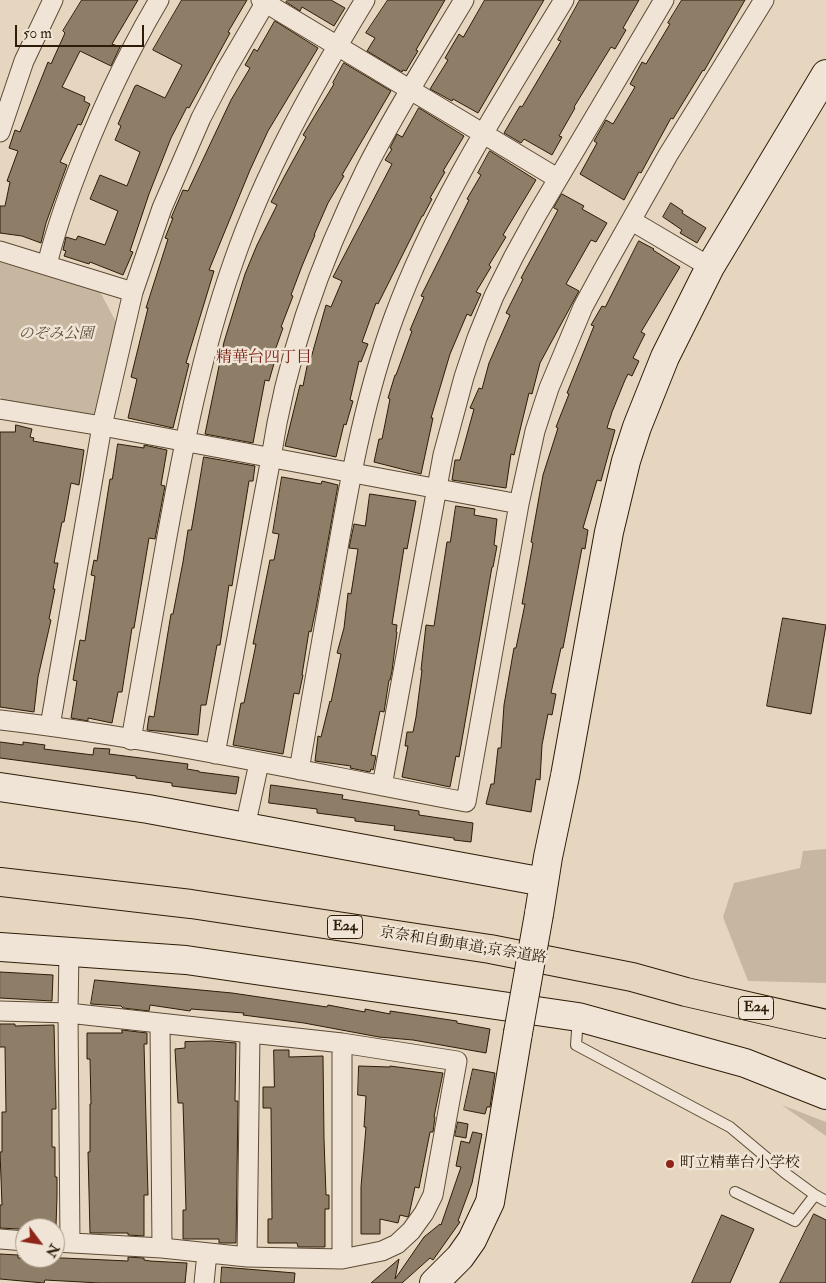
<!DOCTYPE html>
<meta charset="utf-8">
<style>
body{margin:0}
#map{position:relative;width:826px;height:1283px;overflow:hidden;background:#e6d6bf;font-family:"IM FELL Double Pica",serif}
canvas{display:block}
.north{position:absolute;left:15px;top:1218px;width:50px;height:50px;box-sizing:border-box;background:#efe4d5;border:1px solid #a29483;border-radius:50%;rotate:121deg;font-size:14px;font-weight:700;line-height:20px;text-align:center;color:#2e1c07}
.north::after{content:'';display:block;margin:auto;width:18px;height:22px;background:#8f2418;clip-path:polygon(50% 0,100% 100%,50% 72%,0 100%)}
.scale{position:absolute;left:15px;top:25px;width:129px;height:22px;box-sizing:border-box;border:2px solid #2e1c07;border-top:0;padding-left:6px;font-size:15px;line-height:18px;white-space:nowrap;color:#2e1c07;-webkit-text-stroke:4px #efe4d5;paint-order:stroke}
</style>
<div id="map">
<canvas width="826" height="1283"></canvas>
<div class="north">N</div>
<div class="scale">50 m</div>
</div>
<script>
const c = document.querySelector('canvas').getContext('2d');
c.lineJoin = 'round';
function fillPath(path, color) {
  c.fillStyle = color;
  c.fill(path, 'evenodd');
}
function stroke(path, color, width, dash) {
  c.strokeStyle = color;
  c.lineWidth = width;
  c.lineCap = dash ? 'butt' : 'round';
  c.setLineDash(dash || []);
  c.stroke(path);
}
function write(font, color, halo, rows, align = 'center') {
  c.font = font + ' "IM FELL Double Pica","Noto Serif JP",serif';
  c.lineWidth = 5;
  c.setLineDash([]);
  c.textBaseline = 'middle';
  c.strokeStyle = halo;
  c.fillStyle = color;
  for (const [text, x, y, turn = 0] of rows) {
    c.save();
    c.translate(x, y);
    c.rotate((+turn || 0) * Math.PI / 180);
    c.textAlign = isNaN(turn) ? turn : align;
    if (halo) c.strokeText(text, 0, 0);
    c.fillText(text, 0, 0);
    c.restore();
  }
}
fillPath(new Path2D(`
 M0 258 98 288 117 324 97 411 91 416 3 401 0 396Z
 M826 849V983L748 981 723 917 734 883 800 868 803 851Z
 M782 1105 826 1122V1136Z`), '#c7b6a0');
const building = new Path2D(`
 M82 0H138L112 44 120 47 111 66 80 51 62 87 85 97 84 101 90 104 81 125 78 124 60 162 67 165 46 223 41 243 22 236 0 233V206H5L10 182 7 181 18 151 9 148 15 130 20 132 48 62 51 64 65 33 63 31Z
 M182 0H247L228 32 230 33 189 108 187 107 171 138 149 194 130 251 133 252 123 275 90 262 89 264 64 256 66 251 63 250 66 237 76 240 78 236 105 245 118 211 90 199 100 175 127 186 140 152 115 140 121 126 118 124 135 86 137 85 165 98 182 65 153 50Z
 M288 0H331L345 8 334 26 302 7 300 11 286 2Z
 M388 0H445L416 50 418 51 406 71 403 70 402 72 367 51 375 38 366 33Z
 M485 0H544L478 113 453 99 452 101 430 89 448 60 445 58 459 34 463 37Z
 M580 0H639L623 28 626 30 615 49 611 47 574 107 575 108 559 136 562 137 552 155 524 139 521 143 504 133 520 106 522 107 561 41 558 40Z
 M682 0H745L704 71 703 70 673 119 671 118 641 173 639 172 624 200 580 174 597 143 594 141 606 120 613 124 635 87 630 84 642 62 646 64 670 24 668 23Z
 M275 21 318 48 268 131 250 170 209 270 214 271 186 363 189 364 173 428 128 418 137 379 131 377 148 308H146L168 239 165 238 173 218H171L183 190 188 191 231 100 250 68 245 65 254 49 257 51Z
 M344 63 391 91 342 175 344 176 328 203 314 235H315L302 266 291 295 293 296 281 327 283 328 272 359 275 360 269 381 265 380 253 443 205 434 224 342 245 274 257 245 277 205 271 202 284 177 306 137 303 135 334 84 333 83Z
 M419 108 464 136 443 171 445 172 430 198 432 199 423 216H422L378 304 376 303 362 342 368 344 361 362 359 361 350 400 353 401 346 425 344 424 336 457 285 446 300 385 303 386 309 357 311 358 326 305 331 307 342 281 333 277 392 164 385 160 392 149 390 148 397 134 402 137Z
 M490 151 536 180 503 235 506 237 489 265 491 267 476 292 481 294 471 316 467 314 450 354 431 418H433L421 474 374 462 379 439H382L390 399 388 398 395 375H396L412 331 410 330 424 297 421 296 469 200 467 199 481 175 478 173Z
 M562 194 584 206 582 209 607 223 596 242 591 240 566 284 579 291 540 363 532 394 529 393 514 455 511 454 506 488 452 480 455 460H460L474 409 470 408 479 388 482 389 489 363 510 315 506 313 523 279 521 278 558 210 554 208Z
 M671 203 683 211 682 213 706 228 697 243 680 233 682 230 663 217Z
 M639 241 654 249 653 250 680 267 641 332 645 334 633 358 639 361 632 376 628 374 625 380 612 412 607 428 615 430 601 481 597 480 583 528 588 530 585 549 582 548 563 648H561L551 693 556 694 552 715 548 714 542 745 540 780 536 779 531 812 486 804 491 784H494L498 748H501L504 705 514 648H516L525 604H522L533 543 531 542 543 475 558 428 556 427 569 394 567 393 594 326 591 325 602 306 605 307Z
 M16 425 32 429 30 437 34 438 33 441 84 450 79 485 71 483 64 522H62L54 563H58L53 589H55L49 619 51 620 38 677 34 712 0 707V432H15Z
 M118 444 144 448V445L167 450 161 485 165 486 155 539 149 538 134 628H132L122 692H118L112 723 88 718V721L71 718 77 681 73 680 80 640 85 641 95 576 91 575 94 560 97 561 110 479H112Z
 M204 457 255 466 253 481H249L232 586 229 585 220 645H217L206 705H201L198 735 147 730 149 716 154 717 171 614H173L183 562 188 530H191Z
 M282 477 321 484 322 481 338 485 316 608 311 632 309 631 302 675H303L299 694 294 693 283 754 233 745 241 703H244L256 644H253L270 560H274L279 534 273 533Z
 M370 494 416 501 407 549 404 548 392 624 397 625 396 632H397L392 671 390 680H389L384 712 380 711 371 755 376 756 373 770 371 769 370 772 350 768 351 766 315 761 318 736 321 737 330 701 331 702 341 654 337 653 344 628 348 593 351 594 358 549 349 548 354 524 365 526Z
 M456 506 475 509 474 515 497 519 494 545 497 546 493 567H492L459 757 456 756 450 787 402 777 408 746H405L407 732H413L416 717 422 670H421L426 625 434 626 447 542H450Z
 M783 618 826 625 811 714 767 706Z
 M0 742 23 745V742L45 745 44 749 93 755 94 748 110 749 109 754 188 764 187 769 199 771V772L239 777 236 794 172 786V783L136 778V776L0 758Z
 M271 785 343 795 342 799 419 811V815L473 823 471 842 454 840V838L394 830 395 826 355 821V818L317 813V809L269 803Z
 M0 972 53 975 52 1001 0 998Z
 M95 980 232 993 327 1007 328 1005 365 1012V1009L390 1014V1011L457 1021V1023L490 1029 486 1053 413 1040 379 1037 304 1023 243 1015 244 1013 191 1009 190 1011 150 1005 149 1011 123 1008 121 1006 91 1004Z
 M0 1024H15V1026L54 1025 56 1109H52V1147H55V1177H57V1196L56 1226 51 1227V1228L19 1229 0 1228V1205H2L0 1152H2V1112H6L5 1047H0Z
 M122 1030 147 1033V1044H144L148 1195H144V1236L128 1235V1233H90L88 1152H90V1104H91L90 1059H87V1033H122Z
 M212 1041 236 1043 235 1101H238L236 1243H219V1239H183V1210H186L184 1136 183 1103H178L175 1049 185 1048V1042Z
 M274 1050H289V1057L323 1056 324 1139 326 1195H329V1209H325V1247H298L297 1243H268V1219H272L271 1108H263V1087H274Z
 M359 1066 390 1067V1066L443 1073 434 1117H435L433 1132H430L419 1188 415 1187 409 1215 408 1217 400 1215 398 1223 380 1219V1234H361V1187L366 1127H364L366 1096 358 1095Z
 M473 1069 495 1073 490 1107H487L485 1114 464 1110Z
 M458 1122 468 1124 466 1138 455 1136Z
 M473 1132 482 1134 472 1183 458 1221 460 1222 433 1260 430 1258 402 1283H371L399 1259 395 1279 424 1237 440 1224 441 1225 461 1167 456 1166 461 1141 469 1143Z
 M814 1214 826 1220V1283H780Z
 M722 1215 754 1229 730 1283H692Z
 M0 1254 18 1255V1258H63L128 1261V1257L144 1258V1260L150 1261 187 1263 185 1283H100L45 1280 44 1283 0 1279Z
 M222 1267 295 1273 294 1283H221Z`);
fillPath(building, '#8e7d67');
stroke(building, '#2e1c07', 1);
const lane = new Path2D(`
 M578 1018 576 1045 730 1127 785 1173 815 1195 795 1221 735 1192
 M815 1195 826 1201`);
const street = new Path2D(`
 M261 0 557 178
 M0 132 24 61 53 0
 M632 221 710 267
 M0 251 133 292
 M47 265C53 239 62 213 71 188 95 123 124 59 159 0
 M0 409 102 426 519 504
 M0 720C156 738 311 773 466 802L519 504 535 431 549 388 583 307 603 270 668 155 764 0
 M50 726 102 426 133 292 162 208 201 118 226 70 267 0
 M131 740C143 674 154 608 166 542 183 448 201 354 233 263 265 170 314 84 365 0
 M215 754 271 458C286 357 321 259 367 167 396 110 431 55 464 0
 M299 770C312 698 324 626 337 554 351 473 366 393 394 317 436 203 502 102 564 0
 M382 786 443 455 464 377 477 338 494 296 514 256 536 216 664 0
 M245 827 259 763
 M69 951 68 1013 70 1243
 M0 1011 68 1013 342 1043 457 1061 433 1195 424 1213 411 1231 397 1244 382 1251 342 1259 247 1257 162 1248 55 1242
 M160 1024 162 1248
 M342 1043V1259
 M0 1239 25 1241
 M247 1257 250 1033
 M204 1283 207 1253`);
const secondary = new Path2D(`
 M0 787 148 809 544 882
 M539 914 548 857 565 776 609 532 626 461 637 427 665 357 710 267 826 74
 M0 947 186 960 578 1017 745 1063 826 1095
 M434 1283 460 1257 472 1240 490 1202 518 1033`);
const highway = new Path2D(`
 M0 882 191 904 490 949 632 977 686 992 826 1024`);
stroke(lane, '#5c4a35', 12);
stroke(street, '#5c4a35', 21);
stroke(secondary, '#2e1c07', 30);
stroke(highway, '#2e1c07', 30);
stroke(lane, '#efe4d5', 10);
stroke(street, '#efe4d5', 19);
stroke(secondary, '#efe4d5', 28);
stroke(highway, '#e6d6bf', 28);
const secondaryBridge = new Path2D(`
 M518 1033 539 914`);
stroke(secondaryBridge, '#2e1c07', 30, []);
stroke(secondaryBridge, '#efe4d5', 28);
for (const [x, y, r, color] of [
 [670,1164,5,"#8f2418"]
]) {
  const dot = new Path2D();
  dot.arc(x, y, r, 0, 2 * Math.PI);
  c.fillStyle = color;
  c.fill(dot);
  stroke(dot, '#efe4d5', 2);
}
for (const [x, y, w] of [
 [345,927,35],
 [756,1008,35]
]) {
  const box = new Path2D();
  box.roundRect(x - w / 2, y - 11.5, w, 23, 4);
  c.fillStyle = '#efe4d5';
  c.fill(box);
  stroke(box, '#2e1c07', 1);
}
write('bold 14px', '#2e1c07', null, [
 ["E24",345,927],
 ["E24",756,1008]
]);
write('italic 15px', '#5c4a35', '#efe4d5', [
 ["のぞみ公園",56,335]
]);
write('15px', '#2e1c07', '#efe4d5', [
 ["京奈和自動車道;京奈道路",463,946,9]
]);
write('15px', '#2e1c07', '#efe4d5', [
 ["町立精華台小学校",680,1164]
], 'left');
write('16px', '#7a1f14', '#efe4d5', [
 ["精華台四丁目",264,359]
]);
</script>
